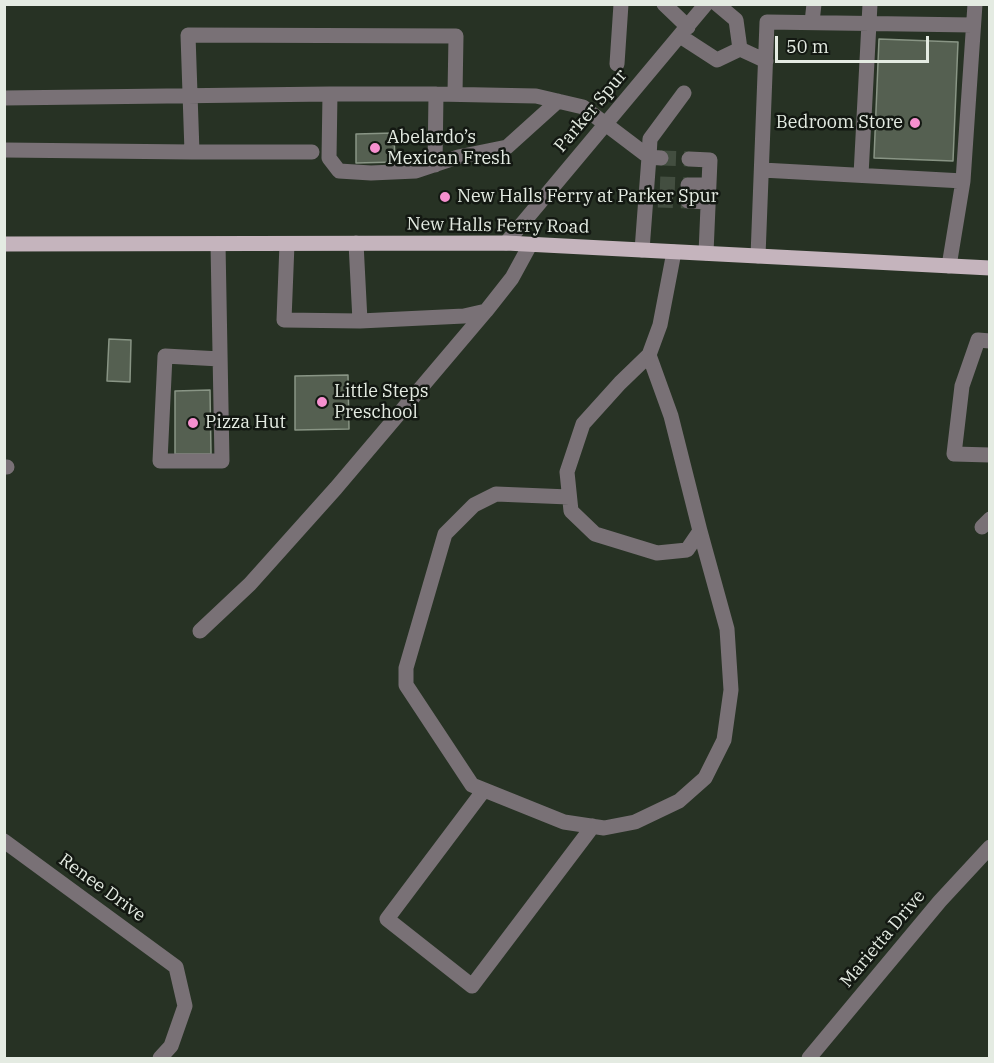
<!DOCTYPE html>
<meta charset="utf-8">
<style>
body{margin:0}
#map{position:relative;width:994px;height:1063px;overflow:hidden;background:#273224;font-family:"IBM Plex Serif",serif}
canvas{display:block}
.frame{position:absolute;inset:0;border:6px solid #e4ebe2;pointer-events:none}
.scale{position:absolute;left:775px;top:36px;width:154px;height:27px;box-sizing:border-box;border:3px solid #e4ebe2;border-top:0;padding-left:8px;font-size:18px;line-height:21px;white-space:nowrap;color:#e4ebe2;-webkit-text-stroke:4px #131812;paint-order:stroke}
</style>
<div id="map">
<canvas width="994" height="1063"></canvas>
<div class="frame"></div>
<div class="scale">50 m</div>
</div>
<script>
const c = document.querySelector('canvas').getContext('2d');
c.lineJoin = 'round';
function fillPath(path, color) {
  c.fillStyle = color;
  c.fill(path, 'evenodd');
}
function stroke(path, color, width, dash) {
  c.strokeStyle = color;
  c.lineWidth = width;
  c.lineCap = dash ? 'butt' : 'round';
  c.setLineDash(dash || []);
  c.stroke(path);
}
function write(font, color, halo, rows, align = 'center') {
  c.font = font + ' "IBM Plex Serif",serif';
  c.lineWidth = 5;
  c.setLineDash([]);
  c.textBaseline = 'middle';
  c.strokeStyle = halo;
  c.fillStyle = color;
  for (const [text, x, y, turn = 0] of rows) {
    c.save();
    c.translate(x, y);
    c.rotate((+turn || 0) * Math.PI / 180);
    c.textAlign = isNaN(turn) ? turn : align;
    if (halo) c.strokeText(text, 0, 0);
    c.fillText(text, 0, 0);
    c.restore();
  }
}
const building = new Path2D(`
 M879 39 958 42 953 161 874 158Z
 M394 133 395 162 356 163V134Z
 M109 339 131 340 130 382 107 381Z
 M348 375 349 429 295 430V376Z
 M210 390 211 454H175V391Z`);
fillPath(building, '#556051');
stroke(building, '#899585', 1.5);
stroke(new Path2D(`
 M661 158 689 159
 M660 184 688 185
 M658 200 688 201`), '#434e40', 15, [15, 8]);
stroke(new Path2D(`
 M664 4 688 27
 M717 4 736 20 740 49
 M812 22 814 4
 M680 36 717 60 740 49 766 61
 M617 64 621 4
 M330 94 329 158 339 171 371 173 416 171 458 157 507 147 558 101
 M4 98 330 94H436L536 96 583 107 649 157 642 250
 M4 150 192 152 188 35 456 36 455 94
 M192 152H312
 M661 158 649 157 650 139 684 93
 M689 159 710 160 706 253
 M435 165 436 94
 M762 170 963 181
 M861 175 870 4
 M688 185H708
 M688 201 708 202
 M506 243 706 4
 M218 244 222 461H160L165 356 220 359
 M287 244 284 320 360 321 356 243
 M758 256 767 22 973 25
 M949 266 963 181 975 4
 M360 321 464 316 486 311 512 278 530 245
 M990 341 978 340 962 386 954 454 990 455
 M649 355 671 416 700 531 687 550 657 553 595 534 571 511 567 472 583 424 620 383 649 355 660 325 674 252
 M4 467H7
 M569 497 496 494 474 505 445 534 406 668V685L472 785 564 822 604 828 635 822 679 801 705 778 724 740 731 690 727 629 700 531
 M982 527 990 519
 M200 631 250 584 336 488 486 311
 M484 790 387 919 472 986 593 826
 M4 841 176 967 185 1006 171 1046 160 1058
 M809 1058 940 901 990 847`), '#797176', 15);
stroke(new Path2D(`
 M4 244 506 243 990 268`), '#c5b4bd', 15);
for (const [x, y, r, color] of [
 [915,123,6,"#f690cf"],
 [375,148,6,"#f690cf"],
 [445,197,6,"#f690cf"],
 [322,402,6,"#f690cf"],
 [193,423,6,"#f690cf"]
]) {
  const dot = new Path2D();
  dot.arc(x, y, r, 0, 2 * Math.PI);
  c.fillStyle = color;
  c.fill(dot);
  stroke(dot, '#131812', 2);
}
write('18px', '#e4ebe2', '#131812', [
 ["Parker Spur",591,111,-50],
 ["New Halls Ferry Road",498,226,1],
 ["Renee Drive",102,888,36],
 ["Marietta Drive",883,939,-50]
]);
write('18px', '#e4ebe2', '#131812', [
 ["Bedroom Store",903,123,"right"],
 ["Abelardo’s",387,138],
 ["Mexican Fresh",387,159],
 ["New Halls Ferry at Parker Spur",457,197],
 ["Little Steps",334,392],
 ["Preschool",334,413],
 ["Pizza Hut",205,423]
], 'left');
</script>
